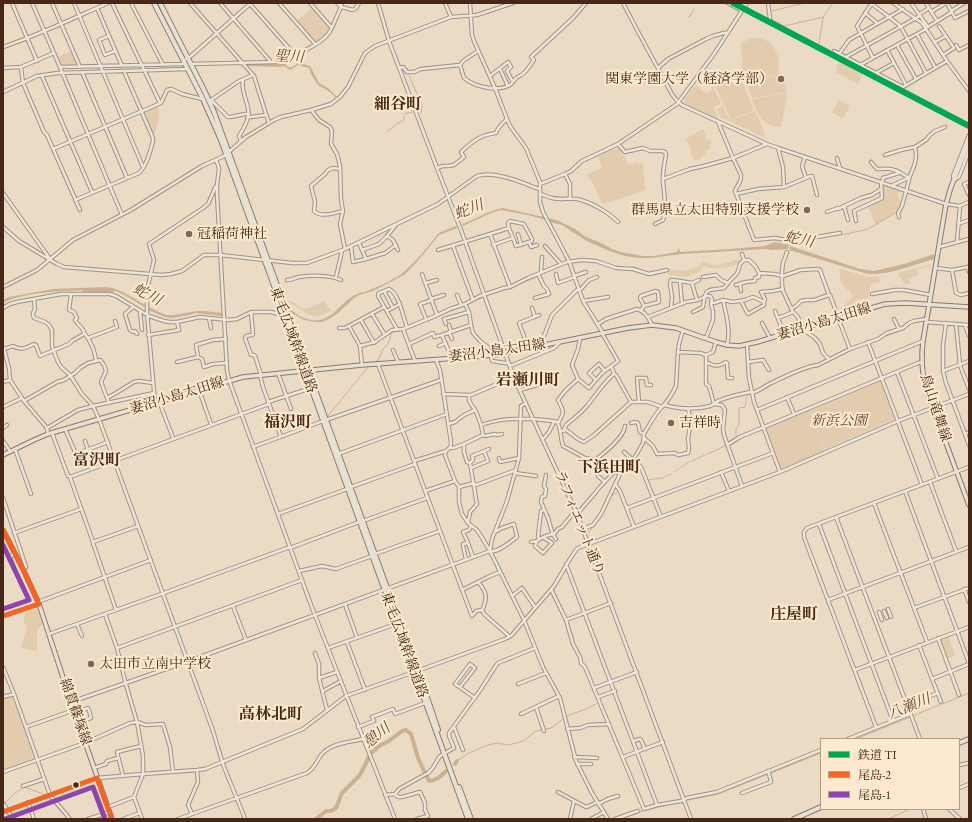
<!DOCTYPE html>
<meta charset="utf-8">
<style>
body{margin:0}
#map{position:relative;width:972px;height:822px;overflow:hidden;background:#ebdac4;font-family:"EB Garamond","Noto Serif JP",serif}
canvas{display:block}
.frame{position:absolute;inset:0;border:4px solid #472717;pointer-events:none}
.legend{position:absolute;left:820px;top:738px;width:140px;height:72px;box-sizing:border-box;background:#fce9cf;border:1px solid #b49b85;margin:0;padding:5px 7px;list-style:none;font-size:12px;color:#472717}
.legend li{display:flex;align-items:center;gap:8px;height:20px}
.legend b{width:20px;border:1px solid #b49b85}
</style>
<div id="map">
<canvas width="972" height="822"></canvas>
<div class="frame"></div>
<ul class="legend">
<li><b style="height:5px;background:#00a651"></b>鉄道 TI</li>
<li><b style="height:5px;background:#f26522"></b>尾島-2</li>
<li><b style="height:5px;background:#8e44ad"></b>尾島-1</li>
</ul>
</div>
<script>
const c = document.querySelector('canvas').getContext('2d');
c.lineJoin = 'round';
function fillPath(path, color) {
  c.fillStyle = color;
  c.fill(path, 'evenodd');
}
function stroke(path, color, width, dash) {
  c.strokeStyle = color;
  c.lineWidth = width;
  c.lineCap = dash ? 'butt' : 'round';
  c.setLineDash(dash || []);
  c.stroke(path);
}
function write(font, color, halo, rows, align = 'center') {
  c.font = font + ' "EB Garamond","Noto Serif JP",serif';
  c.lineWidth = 4;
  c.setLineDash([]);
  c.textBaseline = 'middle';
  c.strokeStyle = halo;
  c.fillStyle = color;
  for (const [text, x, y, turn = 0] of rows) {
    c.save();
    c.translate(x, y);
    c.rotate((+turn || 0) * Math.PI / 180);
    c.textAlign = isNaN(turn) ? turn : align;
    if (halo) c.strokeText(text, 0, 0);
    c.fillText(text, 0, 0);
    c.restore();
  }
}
fillPath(new Path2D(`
 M313 7 331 27C327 35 322 39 315 44L296 22Z
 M753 38C766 38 774 43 777 55 778 56 779 61 779 62 779 66 778 69 779 74L746 80 743 77 741 44 747 40Z
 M73 50 80 66 61 67 57 57Z
 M840 61 863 73 858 84 836 72 837 67V65Z
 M782 74 787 92 752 98 747 81Z
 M739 75 754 110 731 120 715 85Z
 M696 85 703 92 708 93 712 89V85L721 103 714 107 718 119 686 105 684 100Z
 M786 93 787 96 781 127C763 127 757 114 752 99Z
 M839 100 850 106 843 119 832 112Z
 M158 104 159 119 153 138 141 112Z
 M723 106 730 121 755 111 759 119 766 138 720 117 717 109Z
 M703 129 707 140 710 139 712 144 709 145 711 148 707 150 705 155 701 157V159L695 160C689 156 693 154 690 148 689 145 687 142 686 139Z
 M619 148 623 154 628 165 636 162 638 164 643 163V169L645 183 644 184 646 189 629 196 602 204C599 196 595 188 591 180H589L587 174 602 168 598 156 608 151Z
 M884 185 900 190 897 194 900 201H902C899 214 886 219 876 225L867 206 883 199 882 187Z
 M735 260H739L740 261 743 260 739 264 724 268H712L703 266 699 272 687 277 668 275V269C682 271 691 273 703 262 705 262 707 263 709 264 717 266 727 263 735 260Z
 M932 264V266L917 269 918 275 908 279 911 284H905L899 276V273Z
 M839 269H840L869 277 879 276 880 282 871 284 868 298 854 301 855 305 846 309 838 316 836 315 837 312 853 297 851 292 850 290H847L841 283Z
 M287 301C294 300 299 308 306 309L324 301 331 311C316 320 311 316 298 308 295 305 291 304 287 301Z
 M880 381 895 419 825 449 817 429 825 451 780 469 765 428 809 409 810 411Z
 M30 609H35L38 610 43 624 39 628 37 629V650L35 651 21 648 27 628C22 621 23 614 30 609Z
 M948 636 955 656 947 659 939 639Z
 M13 695 36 759 5 770 3 768V698Z`), '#e3cbad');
fillPath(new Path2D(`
 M298 63C302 63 306 65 310 66L319 83 328 88 337 97 336 98 330 92 318 85 311 74 309 68 298 65 292 69 290 70 284 66 281 67 247 66 245 64H285C290 70 293 67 298 63Z
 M503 208 544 217 546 220 528 215 501 210 491 213 463 226 462 224C477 219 487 211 503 208Z
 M548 218 559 221 575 229 586 237 599 242 612 249 621 252 643 256H654L677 252 678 249H679L680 252 730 249 765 246 775 242 789 245 788 249 772 250 766 249 681 254 651 258H639L625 256 609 251 585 240 562 225 550 222Z
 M456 226 457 228 439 235 417 262 404 275 373 291 359 295 353 299 338 313 329 319 322 322H315L304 320 290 312 288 308C294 311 298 316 304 318 334 330 340 294 365 292L388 282 394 278H396C413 266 425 250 438 234L441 232Z
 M790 246 860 269 874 271 904 264 934 254V259C917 264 888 275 871 274 867 274 862 272 858 271L789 250Z
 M107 287C121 289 133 298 145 305V307C135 302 124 293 112 290 104 288 93 290 85 290 61 291 24 292 3 303V300L9 297 53 289Z
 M148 307 166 315H173L197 311H204L223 313V316L196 313 189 315 172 318 165 317 148 310Z`), '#cbb194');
stroke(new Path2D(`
 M747 7H748
 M771 11 805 3
 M688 17 691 15 694 9
 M771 19 784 26 824 17
 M819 44 823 17 833 3
 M409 75 422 106 421 113
 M404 114 412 112
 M387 132 398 123 404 120V116
 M842 235 868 229 895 213
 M811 239 836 235
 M486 295 503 290 510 289 526 281 532 279 542 274 564 264
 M931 313V309
 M930 315V314
 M428 321 448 312 464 306 483 297
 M886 336 904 329 909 324 913 323 923 321
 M847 352 853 349
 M830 360 838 356
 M369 362H375L378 360 383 349 388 344C393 332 388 332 402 331
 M803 371 814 367H819L821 365
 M786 378 802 371
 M768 387 776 382 785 379
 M764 389 767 388
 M754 394 759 392
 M328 416 368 367
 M736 435V429L739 425V408L745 407C747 403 744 398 749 394
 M707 454 719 449 726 445
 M692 461 705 455
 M678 469 689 462
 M675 472 677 470
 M648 480 662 478 671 474
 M610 497 618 492
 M588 533 593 527
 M856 739 969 693
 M457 761 469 753 488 745 497 743 509 745 523 741 536 731 551 728 569 715 586 709 596 704
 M771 773 821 753
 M688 800 718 794 766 775
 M5 803 14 794 24 787 46 795 68 819
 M619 819 646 810 681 802
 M888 819 910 809`), '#cbb194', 1);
stroke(new Path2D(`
 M84 290H113
 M455 764 457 761
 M316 819 326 811H331L336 808 342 793 358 777 361 773 371 753 375 750 379 746 389 741 402 731 406 730 411 734 418 758 429 781C436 781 441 776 446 771`), '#cbb194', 4);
const minor = new Path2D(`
 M12 3 37 61
 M32 3 54 53 122 215
 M52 3 80 67
 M74 3 143 167
 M112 3 160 103
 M131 3 163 65
 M190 3 254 76 265 111 269 123
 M220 3 271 62
 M279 3 315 44
 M310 3 331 27
 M337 3 341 7 353 10 356 8 359 3
 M378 3 389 41 437 168 461 230 514 378 577 514 691 819
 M445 3 451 17
 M470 3 472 35 474 41 495 88 507 119 510 126 526 148 540 182V202L543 212 569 261 583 301 603 333
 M623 3C636 28 649 53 663 77 668 87 673 99 682 105L767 144 778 148 946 204 960 206 969 202
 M728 3 742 11
 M739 3 745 6
 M768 3 770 19
 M872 3 857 26 873 58
 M893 3 922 23 947 61 969 91
 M911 3 928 27
 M926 3 937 21
 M947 3 955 18 969 11
 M250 4 295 55
 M872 4 898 24 901 27 926 73
 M97 8 122 66
 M951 11 964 3
 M931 12 946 3
 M865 13 877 23
 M939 26 954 48 943 55
 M926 28 952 12
 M917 34 935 67
 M109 36 99 40 105 55 115 51
 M935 42 946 36
 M897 45 916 79
 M956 45 959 50 969 45
 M3 47C39 35 74 18 108 3
 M887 50 906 85
 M834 51 903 87 947 61
 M839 54 849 40 903 9
 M846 57 918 17 920 14 929 8
 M186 59 191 56 251 3
 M191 64 275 62C289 58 320 46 329 33 334 25 337 15 341 7L342 3
 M460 65 464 78C475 87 497 92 510 85 513 83 514 80 516 78 519 76 522 75 524 73 528 69 531 64 534 60L531 57 573 18 586 3
 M861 65 862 64 926 29
 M21 67 22 76 23 83 44 132 47 135 80 210
 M60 67 182 64 185 63
 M3 68 21 67 54 53
 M399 68 403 67 407 72H414L421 69 460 65 463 61 478 51
 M658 68 668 59 706 39 713 36 724 33H727
 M500 69 508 86
 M82 72 127 178
 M876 73 894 63
 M42 76 92 192
 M490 76 508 62 511 67 507 71 513 82
 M3 92 37 76 58 73 188 69
 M211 100 228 117H230L245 114H249
 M209 101 211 100 239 81 253 75
 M311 110 319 120 330 127 332 131 331 144 337 154 340 166 341 199 343 211 340 224 345 249
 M248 117H251L266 115
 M718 122 733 158 741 175C742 182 737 185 735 191L754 240 775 238 791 241 800 244 811 238 840 233
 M969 135 953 176 954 180 959 177 969 151
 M241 141 239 136C244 128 250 118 248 108 246 98 241 90 243 80
 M618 144 625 152 643 148 650 151H662L665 152 666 154C665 163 662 173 663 182 664 192 667 210 663 220L655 224
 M778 148 783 167 784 187
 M53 149 161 103 167 90 171 89 182 94 202 99
 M885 155 901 150 915 147 926 140 930 135 935 131 945 127
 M805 157 802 166 806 178
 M837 158 840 168
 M216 160 219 168 217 185V194L227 370 229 380 311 605 395 819
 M871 162 877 169C882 169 889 168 894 170 899 171 903 175 908 177
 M437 168 443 166H448L454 165 464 157 461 152C473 141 480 135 496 133 498 127 502 124 507 119
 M340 169 333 168 328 170 325 174 311 186 315 202 314 211C321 218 334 213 343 211
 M565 174 570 184V199
 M812 176 817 195
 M663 179 690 169 704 166 733 158 767 144
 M882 182 883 178 899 173
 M969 182 964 184 969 195
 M540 184 565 174 571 171 582 161 618 144 677 104 714 54 747 3
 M893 185 908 178
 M3 193 50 259
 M540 194C544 195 548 197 552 198 560 200 569 198 577 199 591 202 608 212 618 222
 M736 194 758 189 784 187 811 176
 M75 200 139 173C147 165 150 152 153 141V138L124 71
 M844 206 848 220
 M827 212 838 208V209L861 198 872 195 881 189
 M899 217 898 213 902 206 909 180C909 176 911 175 912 171 916 163 917 155 915 147
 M856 221 854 211 882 198 881 182
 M958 224 969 220
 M3 227 19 241 57 264 64 267 162 275 171 274 182 271 204 255H220L292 263H307L315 260 345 249 438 204 477 176C493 170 522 182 536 188L540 189
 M509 228 508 223 510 221 524 224 532 239V241L516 246 513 238
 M490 234 509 228 513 238 493 245
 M518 234 521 245
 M387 236 393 240 398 250
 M529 242 531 247 537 245
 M957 242 960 206
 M351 246 353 262 366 259 359 243
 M453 246 473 300
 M545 246 561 264
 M939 247 969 239
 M362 250 379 244 387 236 395 226
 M438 250 490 234 510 287
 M787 252 783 263 782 271V285L783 291 793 312 798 317 802 329 815 338 820 344 823 353 829 359
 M742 254 744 260
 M366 259 385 253 396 245
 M968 267 969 272
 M935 268 952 270 968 267 969 266
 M952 270 956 293 961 295 969 293
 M541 272 542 257
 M422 274 437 315
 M556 274 558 283 575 277
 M574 276 586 272
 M336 277 342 251
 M703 277 716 275 721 280 728 283C735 274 738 276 740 264L744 260H749L756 267 759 273 774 274 783 276 798 271 800 270 818 269 820 270 829 295
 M287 280C291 280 295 278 299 277 311 275 330 275 341 280
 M680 281 692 283 697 300
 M426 283 437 280
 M692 283 699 280
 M740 284 741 291
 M736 285 746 282 755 281V278L759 277V273
 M3 287 37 270 73 240 131 210 202 166 224 156 246 137 274 120 281 117 311 110 331 104 340 97 348 87 365 53 375 46 451 17 477 15 513 3
 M384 291 393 308
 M872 294 895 290H904L931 295
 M71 295 69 310 74 312 77 318 75 320C77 324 81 326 83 330 85 335 89 339 91 344 94 349 95 355 96 360
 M457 295 461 305
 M535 298 549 294 547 289 544 286 538 274
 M34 299 35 309 33 313V315L34 318 45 322 49 325 52 330V346L58 362 62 368 70 375 82 394 93 406 99 419 212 728C216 740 219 752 223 764 230 783 238 800 245 819
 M431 299 444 295
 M723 300C726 314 731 330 727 345
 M583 301 608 297
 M741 301 748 314 764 305V302
 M711 302 714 303 723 300 733 302 745 300 753 297 764 302 765 299 761 292 773 291 783 289
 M465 304 469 312 471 325 473 333 480 341 488 347 492 361 505 363H509
 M133 306V307L125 314 130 330 133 332 135 331 137 334
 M3 308 10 304 17 302 61 294H110L116 296 149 316 164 321 169 322H177L200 317 228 320 237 319 249 313 255 312H271L279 314H284
 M532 308 535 317
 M671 308 672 297 670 284 671 280 680 281 682 304
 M791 309 796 306 801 301 807 300H814L829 295H830L836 311 835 314V318
 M641 310 644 306 659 302 658 292 656 291 641 296 640 298 644 306
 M141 311 140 312 142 330
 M387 311 400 304
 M775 311 784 334
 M251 312 253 334 252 335 246 336 245 338 251 355H254L255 356 261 375
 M693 312 703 307C706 287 705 291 724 288L728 283
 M372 314 385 335
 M648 317 686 302 698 300 706 296H710L712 299 711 304 713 311V320L706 338
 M209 318 211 328
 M778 318 793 312
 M838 318 850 349
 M426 319 420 304 432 300
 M894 319 899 329
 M361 320 374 343
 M926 322 969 325
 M762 323 770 338
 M946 323 943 345V371L946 383 969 445
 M446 324 444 319 469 312
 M598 324 606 319 637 309C645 311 649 318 652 325
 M956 324 960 365 969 389
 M449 325 451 332
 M965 325 969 336
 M349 326 360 346 362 365
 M339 328H345L384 307
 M397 329 378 296 379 293 389 289C399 293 403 317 407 327
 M403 329 415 361
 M449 332 452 339
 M602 333 618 361 610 367
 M148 335 179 330 177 322
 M88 338 117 327 115 321
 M580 338 578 349 572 365 578 379 589 388 602 373 610 367 612 368 614 374
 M868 342 922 485
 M409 344 433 333 434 337 442 335
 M747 345 749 378 754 402 780 472
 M360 346 375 342 392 330 403 329 433 317 450 309 465 304 480 296 504 288 510 287 528 278 567 262 582 260 596 261 616 268 633 269 649 274 667 270
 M439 346 446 343
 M539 346 544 336 552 315 577 290 581 289 589 280 597 277
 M528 348 525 339 519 323 539 315
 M4 349 9 368 10 380 24 401 47 428 48 434
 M4 349 13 346C21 351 26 348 34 344L36 345 40 356 69 344 72 341 84 334
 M393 350 398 362
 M678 352 700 353 706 355V384L709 386 714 404
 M706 355 713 352 716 342
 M198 357 196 345 213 340 226 339
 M452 359 442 335 471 325
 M177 362 198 357 202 359 204 367 213 364 226 363V362
 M748 362 763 360 769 370
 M378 364 440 531 472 616 476 611 482 610
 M706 364 709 363C714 367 720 366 726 362L727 363 728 378H732
 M510 366 554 348 560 342
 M943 371 969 361
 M897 372 938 479
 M278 373 291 409
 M260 375 263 387 281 437
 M596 380 589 373 599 364 605 371
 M3 382 10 380
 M199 390 211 424
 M520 390 547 382
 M752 393C759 391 765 386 771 383 784 377 805 366 818 365L850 349 878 339 887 333 903 328 909 323 914 321 926 319
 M443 394 471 395 504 381 514 378
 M469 395V401L475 410
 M787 397 794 414
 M107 398 116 393 134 382 139 381 153 383
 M24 401 57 382 64 380 75 373 80 368 88 363 100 360 104 365 106 371 101 382 109 403
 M159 401 173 438
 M155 402 147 312V290L154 260 149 244 203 208 208 204 216 186
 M268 402 311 388
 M639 402 637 378H646L647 385H651
 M714 404 722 405 725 410 723 429 724 435 742 486
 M664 405C679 409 695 410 710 406 713 405 716 403 718 401 729 396 740 394 751 392
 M3 407 22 398
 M757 410 923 341
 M326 420 441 380
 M558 423C565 411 564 412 558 400L565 391 578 379
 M631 423 636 422 638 423 640 432 644 434
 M448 424 455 422 464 415 475 410 477 414 481 425C500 419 512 418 532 419 540 420 549 420 557 422 562 430 560 438 563 446L585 458 592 459 597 464 611 469 620 474
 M3 428 7 425
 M47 428 78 410 93 406 154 393
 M65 429 76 454 108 442
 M564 430 566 425C573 419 581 413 587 406 596 395 603 383 614 374L616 375 631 402
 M561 431 566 430C571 433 579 441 584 442L594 435 631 402H648L662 407
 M52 433 68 476 70 477
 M965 434 969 432
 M483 435 485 436 495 434 496 435 502 434
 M644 438 653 446 657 454 675 453 678 455 688 453 689 448 688 439 691 420 688 409
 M543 439 549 432 554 422
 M3 441 10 451
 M85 441 88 450
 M464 444 483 435 481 425
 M727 445 740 437 918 363 922 362
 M253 447 323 421
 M450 448H453L464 444V452L467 462 470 463
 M15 449 31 494
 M446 451 445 455 455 481 459 487V502L462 514 468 523 477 530 481 536 490 551 524 620 543 667 560 698 576 761 592 793 608 819
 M624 452 641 467 661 517
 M338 454 447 414
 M499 458 500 462 519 458
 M414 461 446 451C450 448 451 447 451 442L440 370 436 360
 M594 461C603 454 624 438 625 426
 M471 468 488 461 484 451
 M721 472 729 491
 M515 473 536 476
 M546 475 544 486 546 489 545 496 542 497 541 502 548 518 553 535 556 539
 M598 476 605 482
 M930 482 956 551
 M615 484 620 491 634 527
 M351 487 415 464
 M459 487 474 483 475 485H476L516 470
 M425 491 455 481
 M905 491 969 663
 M3 498 26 567 23 569
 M874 503 927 642
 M627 508 773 453
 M278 514 347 489
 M577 514 596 492 599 488 615 471
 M836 517 920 739
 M363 521 427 498
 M468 523 470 512 477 504 476 499 470 463 473 460 472 456 489 449
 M819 524 893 721
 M138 526 93 542 70 477 269 404
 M583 529 593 525 601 514 620 474 635 457 643 443 644 434 645 432C650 424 655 414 661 408 668 401 672 395 676 386L678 352 679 344 683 330
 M14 533 81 509
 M539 539 538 537 541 511 544 510
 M537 541 535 546 543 553 552 543 544 538
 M531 542 537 541C540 538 550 534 554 534L558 529 562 527 576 510
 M468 543 473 557
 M290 548 359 522
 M490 551 492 539 507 501 519 458 521 406 526 403
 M15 554 10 556 15 571
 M375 554 440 531
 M466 559 463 546V544L468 543 463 532 469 530 471 526
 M566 564 657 805
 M299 571 322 566 336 569 372 556
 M105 577 151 560
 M478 582C487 592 488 598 482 610L484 614 509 636
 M551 589 566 620 573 644 580 657 581 663 585 667 644 809 657 805 681 801 687 798 717 792 821 750
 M964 589 969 602
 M462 590 488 577 500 572
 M512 596 522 588 535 607
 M828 600 969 547
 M38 602 105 577
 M345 604 357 638
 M233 606 246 640
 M914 608 969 588
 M888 609 891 617
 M116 610 164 593 290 547
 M884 611 887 618
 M879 612 882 620
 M105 614 117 648 125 681 137 722 143 756V774L134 797 142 819
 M3 616 39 604
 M566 620 611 603
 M77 624 82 636
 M49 634 116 610 93 543V542
 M938 638 959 695
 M347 642 365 690
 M919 645 941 702
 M117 648 302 580
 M328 648 396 624
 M315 653 319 664V678
 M3 667 14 694 50 795 70 819
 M855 670 969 627
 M932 679 969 664
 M518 684 546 673
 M460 687 475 668 470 664 455 684 475 698
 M594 688 637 672
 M323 691 341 681
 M3 697 14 694
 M598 697 615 691
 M71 702 189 661 490 551C498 553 510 542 517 537L514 524 502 528 495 532
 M907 705 938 693
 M536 707 544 731
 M327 710 319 678 337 672
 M75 713 88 708 89 710 91 718 78 722
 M521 714 559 696
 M26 727 74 710
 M358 727 374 721 372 717 393 709 395 714 425 703
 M454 727 463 750
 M876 727 804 537V532L807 528 969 467
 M567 729 580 728 588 725 609 724
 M848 739 910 714
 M633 741 640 739 641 740 645 749
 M574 757 597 758
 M623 757 663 742
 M577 764H591
 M959 765 969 763
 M94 768 106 764 107 761 118 758
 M3 772 85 743 130 723 137 722 146 725 163 724 170 747 173 772
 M123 776 117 752 141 746
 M23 786 44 779
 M959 788 969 784
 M558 792 586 807 589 806 597 802
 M742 793 771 782V781L768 771
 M395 794 399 789 428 773 432 769 440 756 454 748 449 736V733L481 689 495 667 498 663 535 648
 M385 795 395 794 398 797H402L420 792 425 803V810L428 816 417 819
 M28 802 34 819
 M3 803 13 819
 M598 804 608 799 618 796
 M108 807 134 797
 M923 809 926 819
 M949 809 960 819
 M3 812 97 778 143 774 197 770 205 769 303 729 346 696 414 672 505 639 511 636 554 586 570 559 576 550 578 548 780 472 898 421 969 394
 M192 814 188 805 198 782 197 770
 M88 819 110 812
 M123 819 140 813
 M178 819 307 773C315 768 316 762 321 755 330 743 350 742 363 739
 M570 819 574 801
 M591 819 604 812
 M615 819 638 811`);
const major = new Path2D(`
 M969 143 951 187 946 204 923 341C921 357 922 373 926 389L969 505
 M3 455 34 440 48 434 243 377 362 365 484 356 505 353 628 328 652 325 676 328 716 342 727 345 739 346 757 342 885 304 906 303 969 307
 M3 530 23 569 39 604 71 702 112 819`);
const highway = new Path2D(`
 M154 3 203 99 221 140 468 819
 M160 3 205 92 214 112 430 706 438 730
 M959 743 969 739
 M459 787 471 819
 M794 819 821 807`);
stroke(minor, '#a09284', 4.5);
stroke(major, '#887a6e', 5.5);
stroke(highway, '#887a6e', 6);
stroke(minor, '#ede5da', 2.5);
stroke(major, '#e9e0d4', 3.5);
stroke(highway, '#e9e0d4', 4);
stroke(new Path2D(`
 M3 530 23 569 39 604 3 616
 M3 812 97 778 112 819`), '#f26522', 5);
stroke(new Path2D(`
 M3 545 29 600 3 609
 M5 819 93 787 105 819`), '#8e44ad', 5);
stroke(new Path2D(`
 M733 3 969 126`), '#00a651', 6);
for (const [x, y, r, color] of [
 [781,79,4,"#806654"],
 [807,210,4,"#806654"],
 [189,234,4,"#806654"],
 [671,423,4,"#806654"],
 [91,664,4,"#806654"],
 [76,785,3.5,"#472717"]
]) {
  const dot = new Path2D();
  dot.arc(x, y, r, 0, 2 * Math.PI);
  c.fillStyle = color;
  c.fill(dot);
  stroke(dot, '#fce9cf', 1.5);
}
write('14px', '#472717', '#fce9cf', [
 ["関東学園大学（経済学部）",773,79,"right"],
 ["群馬県立太田特別支援学校",799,210,"right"],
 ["冠稲荷神社",197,234],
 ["吉祥時",679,423],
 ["太田市立南中学校",99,664]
], 'left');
write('14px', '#472717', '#fce9cf', [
 ["妻沼小島太田線",824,322,-17],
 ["東毛広域幹線道路",293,340,70],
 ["妻沼小島太田線",497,351,-8],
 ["妻沼小島太田線",177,396,-17],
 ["鳥山竜舞線",935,408,72],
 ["ラフィエット通り",579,523,68],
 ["東毛広域幹線道路",404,645,70],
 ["綿貫篠塚線",75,712,71]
]);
write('italic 14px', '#654531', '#fce9cf', [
 ["新浜公園",839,421]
]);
write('italic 15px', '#6a4b36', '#fce9cf', [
 ["聖川",289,57,3],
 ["蛇川",469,210,-21],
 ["蛇川",799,240,12],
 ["蛇川",147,295,27],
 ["八瀬川",909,707,-22],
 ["憩川",377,736,-39]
]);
write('bold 16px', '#472717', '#fce9cf', [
 ["細谷町",398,105],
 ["岩瀬川町",528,381],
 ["福沢町",288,423],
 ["富沢町",97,461],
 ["下浜田町",609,468],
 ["庄屋町",794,615],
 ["高林北町",271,715]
]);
</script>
